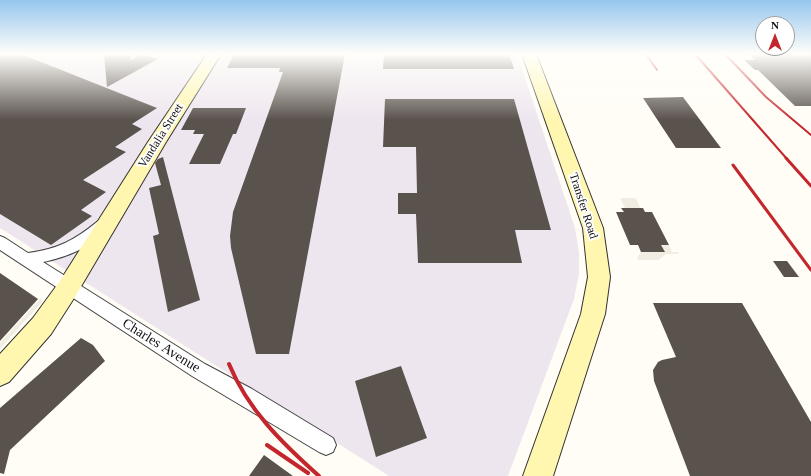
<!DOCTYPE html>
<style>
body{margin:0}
#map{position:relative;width:811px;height:476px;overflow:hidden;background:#fffdf5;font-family:"Times New Roman",serif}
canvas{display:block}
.north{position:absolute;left:755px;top:16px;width:40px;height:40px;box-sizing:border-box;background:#fff;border:1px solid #a0a0a0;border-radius:50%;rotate:0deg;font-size:11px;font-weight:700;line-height:16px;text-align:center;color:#111}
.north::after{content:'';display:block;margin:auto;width:14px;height:18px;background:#c4262e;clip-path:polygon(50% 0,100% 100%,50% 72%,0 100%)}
</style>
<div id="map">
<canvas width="811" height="476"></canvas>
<div class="north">N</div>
</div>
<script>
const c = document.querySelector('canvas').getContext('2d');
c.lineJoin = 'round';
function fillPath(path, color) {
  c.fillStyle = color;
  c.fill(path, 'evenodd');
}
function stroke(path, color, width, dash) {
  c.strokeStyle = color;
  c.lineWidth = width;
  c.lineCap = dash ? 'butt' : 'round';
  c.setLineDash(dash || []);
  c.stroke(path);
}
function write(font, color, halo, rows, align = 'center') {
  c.font = font + ' "Times New Roman",serif';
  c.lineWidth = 4;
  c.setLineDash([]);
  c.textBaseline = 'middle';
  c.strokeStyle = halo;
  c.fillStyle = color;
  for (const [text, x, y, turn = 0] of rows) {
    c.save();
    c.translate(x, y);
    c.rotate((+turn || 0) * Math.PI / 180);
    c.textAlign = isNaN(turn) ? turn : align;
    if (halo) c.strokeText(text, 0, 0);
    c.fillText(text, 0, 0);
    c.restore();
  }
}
fillPath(new Path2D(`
 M0 54H517L575 228 579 252V274L574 299 508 476H389L0 228Z`), '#eee6ef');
fillPath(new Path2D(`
 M620 198H636L640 208H625Z
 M661 245H669L672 252H678L679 254H666L659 260H638L637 258 641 252H664Z
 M41 298 42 302 0 349V343Z`), '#f1ede2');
fillPath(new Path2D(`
 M0 54H21L157 108 132 124 142 129 115 147 126 152 83 180 106 192 81 210 92 216 51 245 0 214Z
 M104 54H131V60L142 54 158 59 107 87Z
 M234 54H345L289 354H256L231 248 230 236 233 212 283 72H279L280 68H227Z
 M384 54H509L514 69H383Z
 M748 54H811V106H795L758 70H755L744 60H755Z
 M683 97 709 132 721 148H676L643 98Z
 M385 99H514L551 230H515L522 263H418L416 214H398V193H417L416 147H383Z
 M193 108H246L236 134H233L220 164H189L204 134H193L195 130H181Z
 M163 157 200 300 168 312 153 236 159 234 149 188 161 185 155 163 158 159Z
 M621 208H643L645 212H652L669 245H661L665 252H641L638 245H630L616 212H624Z
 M773 261H787L799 277H784Z
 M0 273 38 299 0 341Z
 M653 303H742L811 422V476H690L654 381 653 370 658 362 662 360 676 357Z
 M81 338 93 345 105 361 10 450 4 474 0 473V408Z
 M401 366 427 438 376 457 355 381Z
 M264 455 293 476H249Z`), '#5a524d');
const street = new Path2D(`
 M103 220 108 221 110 225C99 245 64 258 43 262L205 364 252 389 333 438 336 445 333 452 326 455 319 452 192 376 0 250V236L5 238 28 253C58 249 75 240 98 221Z`);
const secondary = new Path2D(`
 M207 54H221L166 142 76 295 51 334 9 382 0 386V354L33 318 60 281 148 142Z
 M522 54H536L603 228 610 277 605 314 553 476H523L581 314 588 277 583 228Z`);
stroke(street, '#444', 2);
stroke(secondary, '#333', 2);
fillPath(street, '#fff');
fillPath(secondary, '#fff6b0');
stroke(new Path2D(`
 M646 54 657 70
 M695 54 787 159
 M725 54 766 97 811 135`), '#c4262e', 2);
stroke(new Path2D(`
 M786 158 811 186
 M733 165 811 270`), '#c4262e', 3);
stroke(new Path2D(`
 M229 364C248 410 282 443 319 476
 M267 445 308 473`), '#c4262e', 4);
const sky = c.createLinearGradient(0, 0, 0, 120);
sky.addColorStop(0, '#95c6ee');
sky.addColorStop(0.45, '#fffefa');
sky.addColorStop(1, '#fffefa00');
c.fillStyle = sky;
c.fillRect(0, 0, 811, 120);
write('12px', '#111', '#fff', [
 ["Vandalia Street",161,136,-58],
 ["Transfer Road",583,206,72]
]);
write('14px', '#111', '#fff', [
 ["Charles Avenue",161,346,32]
]);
</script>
